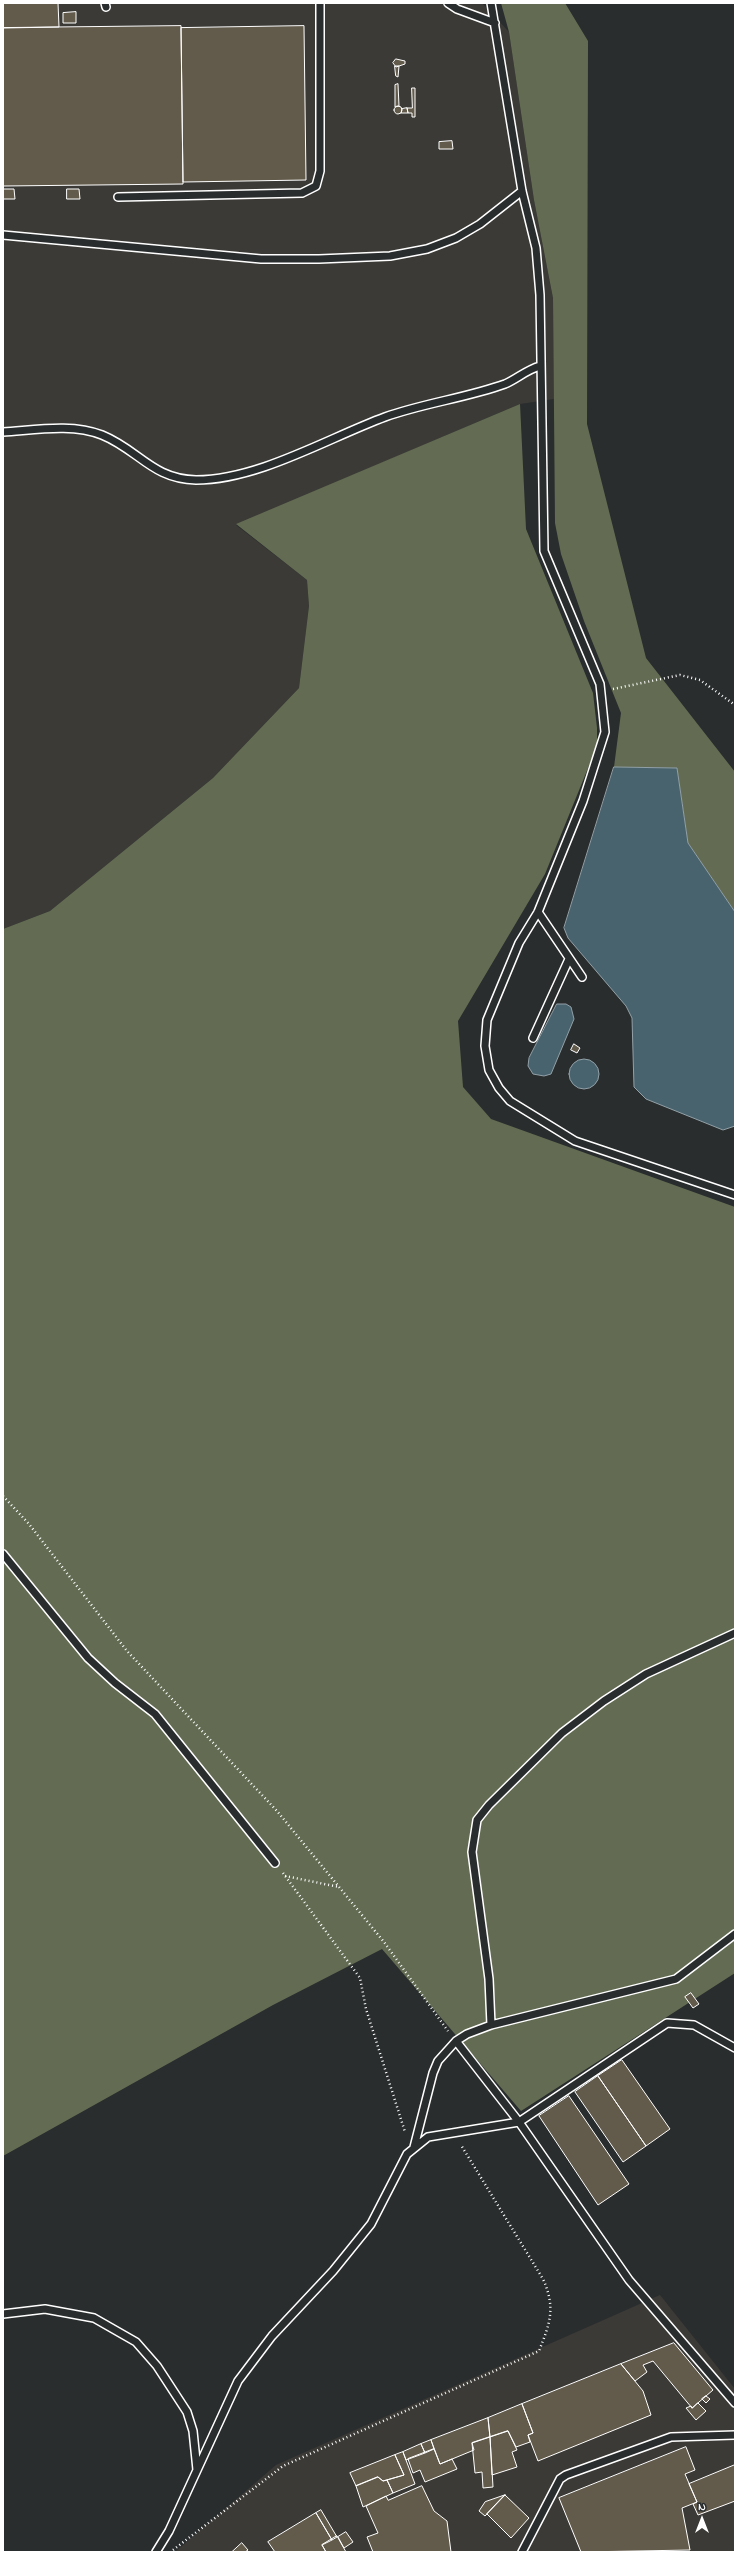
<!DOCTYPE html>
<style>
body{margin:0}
#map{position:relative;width:738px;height:2555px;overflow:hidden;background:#2a2d2e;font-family:"Indie Flower",sans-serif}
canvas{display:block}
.frame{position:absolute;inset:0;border:4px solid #fff;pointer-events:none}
.north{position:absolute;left:682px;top:2499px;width:40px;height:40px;-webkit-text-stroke:3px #2a2d2e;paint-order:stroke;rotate:0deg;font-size:11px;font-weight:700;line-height:16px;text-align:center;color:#fff}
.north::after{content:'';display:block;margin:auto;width:14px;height:18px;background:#fff;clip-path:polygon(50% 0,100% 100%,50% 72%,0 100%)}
</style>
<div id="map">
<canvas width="738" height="2555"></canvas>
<div class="frame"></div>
<div class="north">N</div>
</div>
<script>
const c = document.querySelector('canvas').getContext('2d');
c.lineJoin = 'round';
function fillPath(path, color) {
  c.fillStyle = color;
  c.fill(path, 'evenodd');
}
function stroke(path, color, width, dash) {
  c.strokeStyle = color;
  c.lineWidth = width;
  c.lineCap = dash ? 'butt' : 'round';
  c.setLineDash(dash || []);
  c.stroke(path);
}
fillPath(new Path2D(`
 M3 3H482L509 32 534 200 553 298 554 399 520 404 236 525 307 580 309 606 299 688 213 778 50 911 3 929Z
 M660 2295 735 2389V2552H175L276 2465Z`), '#3b3a36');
fillPath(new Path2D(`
 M501 3H565L588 41 587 424 646 658 735 772V912L688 843 677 768 614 767 621 713 584 621 561 554 555 523 553 298 534 200 509 32Z
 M520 404 526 529 593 693 597 728V746L545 874 458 1021 463 1087 491 1119 735 1207V1973L521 2111 382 1949 273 2005 3 2156V929L50 911 213 778 299 688 309 606 307 580 236 524Z`), '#636c53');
const water = new Path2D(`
 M614 767 677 768 688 843 735 912V1126L723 1130 646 1099 634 1087 632 1018 626 1006 568 938 564 928Z
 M557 1004H566L571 1007 574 1019 551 1074 544 1076 533 1074 528 1066 529 1058Z
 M569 1074a15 15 0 1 1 30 0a15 15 0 1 1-30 0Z`);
fillPath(water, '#49636e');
stroke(water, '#92a1a8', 1);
const building = new Path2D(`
 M3 3H58L59 27 3 28Z
 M76 12V23H63V13Z
 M181 26 183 184 3 186V28Z
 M304 26 306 180 183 182 181 28Z
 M396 59 405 61V64L396 67 393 63Z
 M395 66H399L398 77 396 76Z
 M398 84 399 106 395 107V85Z
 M412 88H415V117H412V113H408L407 108H412Z
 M394 110a4 4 0 1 1 8 0a4 4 0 1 1-8 0Z
 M407 108 408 113H401L402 109Z
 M452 141 453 149H439V142Z
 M3 189H14L15 199H3Z
 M67 189H79L80 199H67Z
 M574 1044 580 1048 577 1053 571 1050Z
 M691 1993 699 2004 693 2008 685 1997Z
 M622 2060 670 2129 646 2146 598 2076Z
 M598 2076 646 2146 623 2162 575 2092Z
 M569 2096 629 2184 598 2205 539 2116Z
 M674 2343 713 2390 692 2408 653 2361 643 2365 647 2372 635 2381 621 2364Z
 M621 2364 643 2391 651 2415 538 2461 528 2435 533 2433 522 2404Z
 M706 2396 710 2399 706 2403 702 2399Z
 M698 2403 706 2411 696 2420 686 2408 691 2406 692 2408Z
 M522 2404 533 2433 528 2435 530 2442 516 2447 508 2431 490 2437 488 2418Z
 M488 2418 490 2437 472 2443 474 2450 440 2464 431 2440Z
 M508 2431 517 2450 512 2452 517 2467 492 2475 490 2437Z
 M490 2437 493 2487 483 2488 482 2472 475 2473 472 2443Z
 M431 2440 434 2449 425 2453 421 2444Z
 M421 2444 425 2453 406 2460 403 2452Z
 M686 2447 695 2470 685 2474 697 2502 682 2508 690 2550 581 2552 559 2498Z
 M434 2449 440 2464 452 2459 457 2469 425 2482 420 2470 413 2473 408 2459Z
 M403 2452 415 2484 393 2493 387 2480 404 2475 395 2455Z
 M395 2455 404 2475 383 2481 378 2477 356 2486 350 2473Z
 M735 2465V2501L698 2515 693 2504 697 2502 689 2484Z
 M378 2477 383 2481 387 2480 393 2493 363 2507 356 2486Z
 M422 2486 434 2511 447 2521 451 2552H373L367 2537 378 2533 366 2506 386 2496 388 2500Z
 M505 2495 529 2518 511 2538 487 2514Z
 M505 2495 485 2516 479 2511 485 2502Z
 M321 2510 337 2537 332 2540 316 2513Z
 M316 2513 332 2540 322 2545 326 2552H275L268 2542Z
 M346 2532 353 2542 344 2548 338 2537Z
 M337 2536 346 2552H326L322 2545Z
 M242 2543 248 2550 245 2552H232Z`);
fillPath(building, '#625a4a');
stroke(building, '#fff', 1);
const service = new Path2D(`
 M105 3 106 7
 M448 3 457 9 495 23
 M491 3 522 191 536 248 540 295 544 551 600 684 605 732 583 801 538 912 519 943 487 1020 485 1046 489 1070 499 1088 510 1101 575 1141 735 1195
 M118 197 302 193 316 186 320 171V3
 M3 235 261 259H319L390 256 427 249 456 238 480 224 522 191
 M3 432C35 430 72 423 102 435 139 450 152 479 196 480 258 480 328 438 385 417 424 403 466 398 505 384 517 379 526 370 540 366
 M538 912 582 977
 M533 1038 569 959
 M3 1554 88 1658 115 1683 155 1714 275 1863
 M491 2025 489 1979 472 1852 477 1820 489 1805 562 1733 604 1701 646 1674 735 1633
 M735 2048 694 2025 667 2023 519 2122 629 2280 735 2403
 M414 2147 433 2073 438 2061 456 2041 467 2034 491 2025 676 1979 735 1934
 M3 2314 45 2309 94 2318 136 2342 157 2366 187 2412 193 2431 197 2470
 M156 2552 169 2531 238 2381 272 2336 333 2271 371 2224 407 2154 428 2137 519 2122 456 2041
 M522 2552 560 2479 566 2475 671 2437 735 2435`);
stroke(service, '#fff', 10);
stroke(new Path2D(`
 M613 689 680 675 700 680 735 705
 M3 1496 29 1524 127 1651 277 1811 384 1942 448 2031
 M283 1873 360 1978 366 2009 405 2132
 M285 1876 339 1887
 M173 2550 283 2466 539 2351C550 2323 556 2308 543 2279L461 2145`), '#fff', 2.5, [1, 3]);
stroke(service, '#2a2d2e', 7);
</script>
